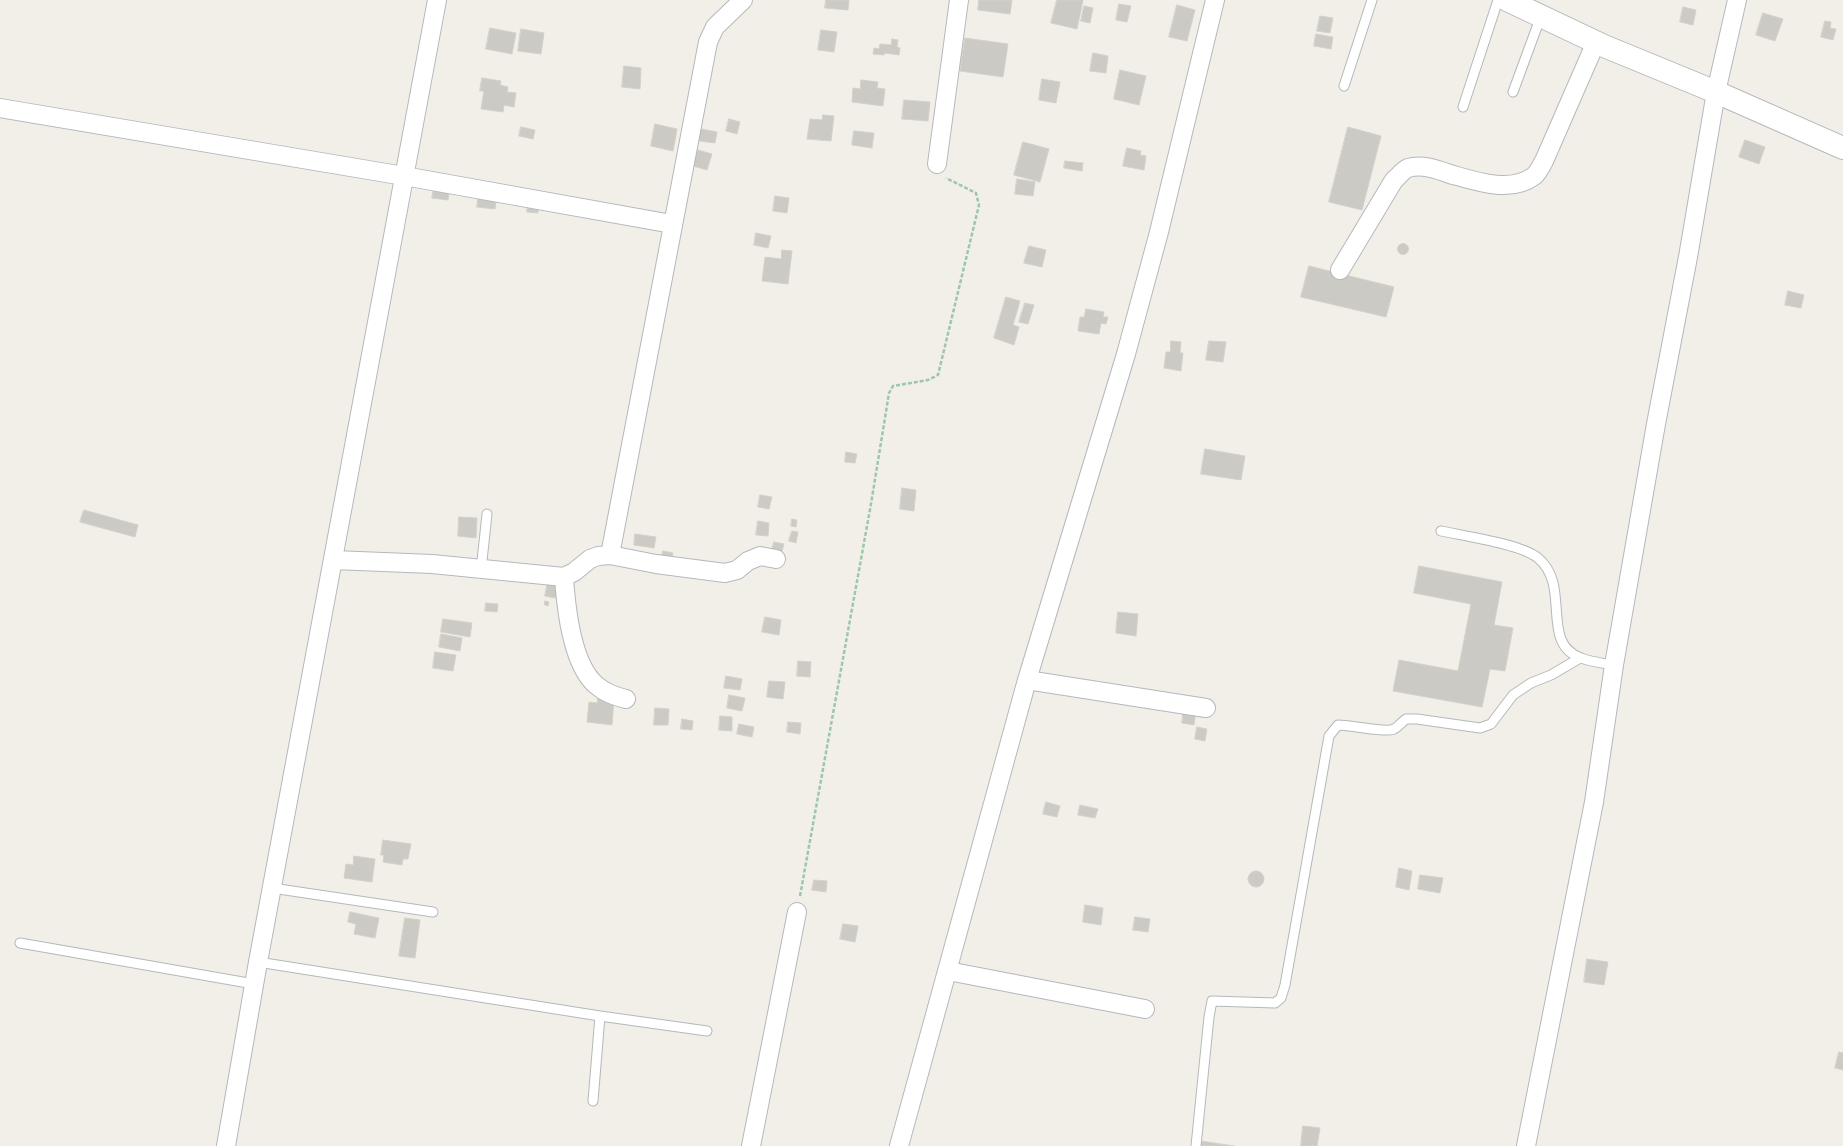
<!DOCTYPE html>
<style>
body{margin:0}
canvas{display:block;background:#f1efe8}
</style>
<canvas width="1843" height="1146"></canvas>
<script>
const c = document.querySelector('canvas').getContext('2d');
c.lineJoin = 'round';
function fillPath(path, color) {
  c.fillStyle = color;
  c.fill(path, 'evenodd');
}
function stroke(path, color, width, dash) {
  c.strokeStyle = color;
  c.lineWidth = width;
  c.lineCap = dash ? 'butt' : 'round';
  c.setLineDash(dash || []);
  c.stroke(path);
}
const building = new Path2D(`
 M826 0H849L848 10 825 8Z
 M979 0H1012L1010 14 978 10Z
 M1057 0H1083L1077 29 1051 23Z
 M1119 4 1131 6 1127 22 1116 20Z
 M1177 5 1195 10 1187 41 1169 37Z
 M1084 6 1093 8 1090 23 1081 21Z
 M1683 7 1696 10 1693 25 1680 22Z
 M1763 13 1783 19 1775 41 1756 35Z
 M1320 16 1333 18 1330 33 1317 31Z
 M1825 21 1831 22 1830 28 1836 29 1833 40 1821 37Z
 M490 28 516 33 512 54 486 49Z
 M521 29 544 33 541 54 518 51Z
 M821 30 837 32 834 52 818 50Z
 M1316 34 1333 37 1331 49 1314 46Z
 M965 38 1008 44 1003 77 960 71Z
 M892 39 898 40 897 47 900 48 899 55 885 53 884 55 873 54 874 48 879 49 880 44 891 45Z
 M1093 53 1108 56 1106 73 1090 71Z
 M624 66 641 68 640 89 622 87Z
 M1120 70 1146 76 1139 105 1114 99Z
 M482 78 501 81 500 85 508 87 507 92 516 93 514 107 504 105 503 112 481 109 484 91H480Z
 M1042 79 1060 82 1056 103 1039 100Z
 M861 80 878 82 877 88 885 89 883 106 852 102 853 88 860 89Z
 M904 100 930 102 928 121 902 119Z
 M823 115 834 116 831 141 807 139 810 119 822 120Z
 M729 119 740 122 737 134 726 131Z
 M655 124 677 129 673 151 651 146Z
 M521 127 535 130 533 139 519 136Z
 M1348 127 1381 136 1362 210 1329 202Z
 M701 129 717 132 715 143 699 141Z
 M854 131 874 133 872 148 852 145Z
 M1745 140 1765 147 1759 164 1739 157Z
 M1023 142 1049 149 1040 182 1014 175Z
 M1127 148 1141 151 1140 155 1146 156 1144 170 1123 166Z
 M698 150 712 154 707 170 693 166Z
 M1065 161 1083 163 1082 171 1064 168Z
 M1017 179 1035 182 1033 196 1015 194Z
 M435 182 450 184 448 200 432 198Z
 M479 192 497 195 495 209 477 207Z
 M775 196 789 198 787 213 773 211Z
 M528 201 539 202 538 213 527 212Z
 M756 233 771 236 768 248 754 245Z
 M1397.5 249a5.5 5.5 0 1 1 11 0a5.5 5.5 0 1 1-11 0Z
 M1029 246 1046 250 1042 267 1024 263Z
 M782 250 792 251 788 284 762 281 765 257 781 259Z
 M1309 266 1394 287 1386 317 1301 297Z
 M1788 291 1804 295 1801 308 1785 305Z
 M1006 297 1020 301 1013 325 1019 327 1014 345 994 338Z
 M1025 303 1034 305 1028 324 1019 322Z
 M1086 309 1104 312 1103 317H1108L1106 324 1101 323 1099 334 1078 331 1080 317H1084Z
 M1171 341 1181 342 1180 353H1183L1181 371 1164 368 1166 352H1170Z
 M1209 341 1226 342 1223 362 1206 360Z
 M1205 449 1245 456 1241 480 1201 474Z
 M846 452 857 454 855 463 845 462Z
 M902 488 916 490 914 511 900 509Z
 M760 495 772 497 769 509 758 507Z
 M84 510 138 525 135 537 80 522Z
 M459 517 477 518 476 538 458 536Z
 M792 519 797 520 796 527 791 526Z
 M758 521 769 523 768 536 756 535Z
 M792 531 798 532 796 543 789 541Z
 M635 534 656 537 654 548 634 545Z
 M774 542 784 544 781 555 771 553Z
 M663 551 673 553 670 564 660 562Z
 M1419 566 1502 582 1494 625 1513 628 1505 671 1490 669 1482 707 1393 691 1399 660 1458 671 1471 604 1414 593Z
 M548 581 558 583 555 598 545 596Z
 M545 601 549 602 548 606 545 605Z
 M486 603 498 604 497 612 485 611Z
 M1118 612 1138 614 1136 636 1116 633Z
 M765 617 781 620 779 635 762 632Z
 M443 619 472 623 470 637 441 632Z
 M441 634 462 638 460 651 439 647Z
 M435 652 456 655 453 671 433 668Z
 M798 661 811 662 810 677 797 676Z
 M726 676 742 679 740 690 724 688Z
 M769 681 785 682 783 699 767 697Z
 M729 695 745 698 742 711 727 708Z
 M598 698 614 699 612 725 587 722 589 702 597 703Z
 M655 708 669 709 668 725H654Z
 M1184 708 1196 710 1194 725 1182 723Z
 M720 716 732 717V731L719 730Z
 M682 719 693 721 692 730 681 729Z
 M788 722 801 723 800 734 787 732Z
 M739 724 754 727 752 737 737 734Z
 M1197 727 1207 729 1205 741 1195 739Z
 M1046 802 1060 806 1057 817 1043 814Z
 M1080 805 1098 809 1095 818 1078 815Z
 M383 840 411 844 408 859H403L402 865 383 862 384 855H381Z
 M354 856 375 859 372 882 344 878 346 864 353 865Z
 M1399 868 1412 871 1409 890 1396 887Z
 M1248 879a8 8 0 1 1 16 0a8 8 0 1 1-16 0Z
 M1420 875 1443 878 1440 893 1418 889Z
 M814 880 827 881 826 892 812 890Z
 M1085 905 1103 908 1101 925 1083 922Z
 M350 912 379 918 375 938 354 934 356 924 348 922Z
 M1135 917 1150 919 1148 932 1133 930Z
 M405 918 420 920 415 958 399 956Z
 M843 924 858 926 855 942 840 939Z
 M1587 959 1608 962 1604 985 1584 982Z
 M1839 1052 1843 1053V1070L1835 1068Z
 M1303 1126 1320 1128 1317 1146H1301Z
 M1201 1141 1234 1146H1200Z`);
fillPath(building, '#cccac5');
stroke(building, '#d6d1c6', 1);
const service = new Path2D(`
 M1344 86 1372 0
 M1513 92 1541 16
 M1463 107 1498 0
 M1441 531C1464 536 1521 544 1538 558 1572 586 1539 643 1581 658 1591 662 1603 663 1614 665
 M481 570 487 514
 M272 888 433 912
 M20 943 254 984
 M258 962 600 1016 707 1031
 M593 1101 600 1016
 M1196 1146 1209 1017 1212 1001 1275 1003 1281 998 1285 985 1329 736 1338 725C1350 725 1387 733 1394 729 1398 727 1402 722 1406 719H1417L1480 728 1491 724 1513 695 1531 683 1551 675 1580 658`);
const minor = new Path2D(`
 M0 108 404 176 672 224
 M937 164 959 0
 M1340 270 1394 180C1398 177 1403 170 1408 168 1422 164 1436 169 1450 174 1475 181 1510 194 1534 176 1538 173 1541 166 1544 161L1596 42
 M610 555 708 42 715 27 743 0
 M334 560 432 564 564 577 574 572 590 559 598 556 610 555 656 564 725 573 737 570 748 561 760 556 776 559
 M564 577C566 608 572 664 596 685 605 693 615 696 626 699
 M1027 680 1206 708
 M948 971 1145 1009
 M226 1146 258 962 437 0
 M751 1146 797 912
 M899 1146 1027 680 1126 354 1159 232 1215 0
 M1526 1146 1594 802 1614 665 1656 424 1688 257 1716 92 1737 0`);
const tertiary = new Path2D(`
 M1507 0 1604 46 1716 92 1843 148`);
stroke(service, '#b5b8bc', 11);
stroke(minor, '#b5b8bc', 20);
stroke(tertiary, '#b5b8bc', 24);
stroke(new Path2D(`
 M800 896 871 504 889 393 893 386 928 380 938 375 979 205 976 193 946 178`), '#9cc7a9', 2.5, [4, 2]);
stroke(service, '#fff', 9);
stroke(minor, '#fff', 18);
stroke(tertiary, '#fff', 22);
</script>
